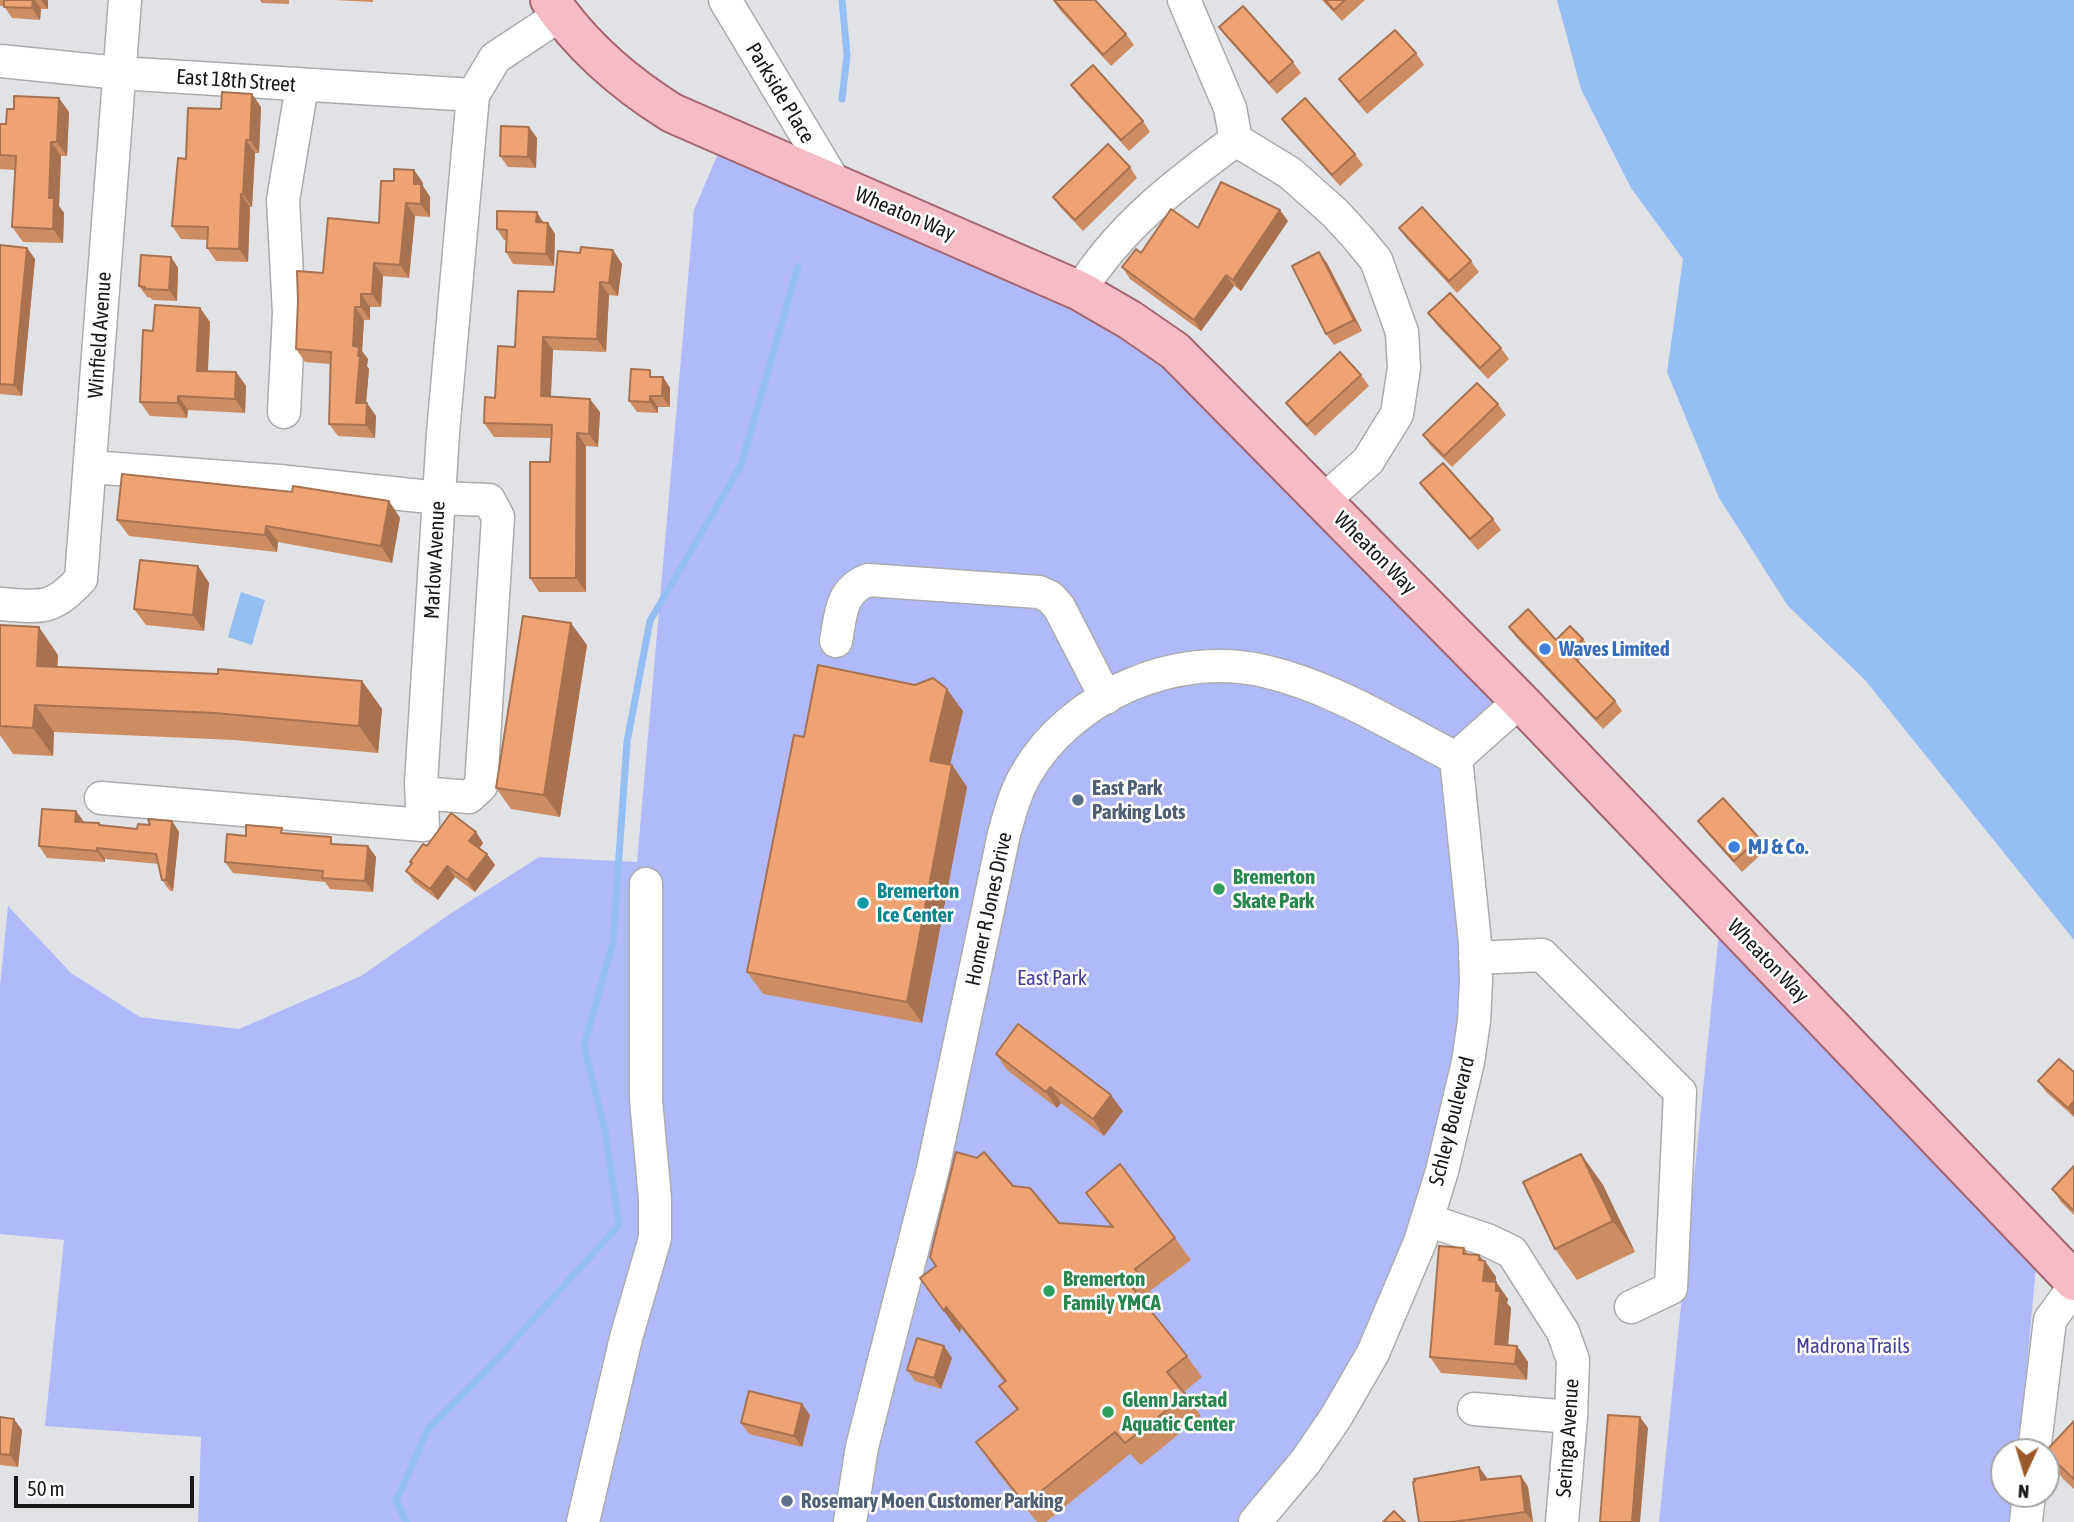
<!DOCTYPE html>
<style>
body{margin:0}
#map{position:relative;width:2074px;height:1522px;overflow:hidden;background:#e1e2e6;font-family:"Asap Condensed",sans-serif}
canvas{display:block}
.north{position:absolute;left:1990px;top:1438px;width:70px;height:70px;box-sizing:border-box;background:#fff;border:2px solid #a3a3a3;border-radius:50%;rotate:184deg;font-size:19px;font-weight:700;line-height:28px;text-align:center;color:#181819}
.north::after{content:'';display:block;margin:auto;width:24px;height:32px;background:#9c5929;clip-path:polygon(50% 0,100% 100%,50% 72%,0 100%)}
.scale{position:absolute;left:14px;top:1476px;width:180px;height:32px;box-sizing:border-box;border:4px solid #181819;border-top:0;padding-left:9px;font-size:21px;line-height:24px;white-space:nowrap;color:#181819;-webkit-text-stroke:5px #fff;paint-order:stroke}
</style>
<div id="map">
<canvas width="2074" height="1522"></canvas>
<div class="north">N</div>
<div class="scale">50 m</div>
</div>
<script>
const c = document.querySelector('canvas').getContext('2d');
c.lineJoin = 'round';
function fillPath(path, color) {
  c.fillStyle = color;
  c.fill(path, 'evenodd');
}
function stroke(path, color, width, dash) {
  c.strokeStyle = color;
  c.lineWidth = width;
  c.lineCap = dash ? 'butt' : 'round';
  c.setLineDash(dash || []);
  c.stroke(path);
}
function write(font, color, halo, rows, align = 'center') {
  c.font = font + ' "Asap Condensed",sans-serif';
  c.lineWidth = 5;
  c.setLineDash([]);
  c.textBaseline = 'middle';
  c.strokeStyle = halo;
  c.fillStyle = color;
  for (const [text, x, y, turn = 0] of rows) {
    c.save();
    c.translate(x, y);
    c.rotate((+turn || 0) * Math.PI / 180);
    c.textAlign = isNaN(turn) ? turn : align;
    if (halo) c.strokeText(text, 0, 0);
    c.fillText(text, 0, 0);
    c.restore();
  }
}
fillPath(new Path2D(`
 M725 137 1130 320 1520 701 1456 758 1476 981 1395 1304 1255 1522H198L201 1437 45 1426 64 1240 0 1234V986L8 906 71 973 140 1017 239 1029 361 976 450 914 539 857 637 862 694 210Z
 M1721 912 2038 1244 2019 1452H2004V1494H2015L2013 1522H1659Z`), '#b1b9fd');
fillPath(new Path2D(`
 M1557 0H2074V940L1865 680 1788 606 1719 498 1667 372 1683 259 1631 188 1581 89Z
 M241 592 265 600 252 645 228 637Z`), '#95bef4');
stroke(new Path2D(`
 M842 0 847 55 842 99
 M406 1522 396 1501 428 1429 488 1369 619 1225 605 1131 584 1046 613 942 627 742 650 621 741 465 798 266`), '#95bef4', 7);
const minor = new Path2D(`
 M725 0 836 185
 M1184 0 1230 108 1236 140
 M0 61 119 73 473 95
 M1080 291C1118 228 1177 183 1236 140L1290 173 1335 213 1357 237 1376 260 1402 332 1404 368 1397 414 1368 461 1323 501
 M284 412 289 313 283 200 302 86
 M90 467 279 481 439 498 489 500 498 517 481 786 469 797 422 793
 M0 604C41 607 52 611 81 579L125 0
 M836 641C841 614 840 591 868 580L1039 592 1050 597 1059 607 1106 698
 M101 798 423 825 421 783 443 433 473 95 495 58 560 15
 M1475 958 1542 955 1680 1092 1671 1288 1631 1307
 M1427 1220 1487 1240 1512 1252 1563 1332 1573 1360 1571 1417 1562 1522
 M1474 1409 1571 1417
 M2034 1452 2050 1320 2074 1287
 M583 1522 626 1338 655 1238V1199L646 1100V884
 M850 1522 862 1447 933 1169 1004 834C1010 813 1015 793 1026 774 1071 696 1176 650 1264 671 1333 687 1394 726 1456 758
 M1255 1522 1306 1461 1336 1417 1373 1353 1420 1242 1442 1171 1468 1062 1474 1021 1476 981 1475 943 1456 758 1520 701
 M2026 1522 2029 1494`);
const major = new Path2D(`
 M550 0C582 47 624 83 672 113L1080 291 1130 320 1175 351 1520 701 2074 1281`);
stroke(minor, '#aaabaf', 35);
stroke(major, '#a4656f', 42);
stroke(minor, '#fff', 32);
stroke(major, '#f6bcc5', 38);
fillPath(new Path2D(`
 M0 0H48V9H41L40 20 12 18 4 6H0Z
 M260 0H289V4L262 3Z
 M335 0H373V2Z
 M1053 0 1126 34 1134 45 1111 66 1060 10Z
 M1322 0H1365L1342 21Z
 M1219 27 1293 62 1301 73 1277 94 1227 38Z
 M1416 53 1424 65 1367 114 1347 90 1339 79Z
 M1071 85 1143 121 1150 132 1129 151 1079 96Z
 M252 94 261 107 259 153H255L252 207H250L248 262 216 261 207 248 208 240 181 239 172 226 221 109Z
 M69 112 67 156H61L59 206 64 213 63 243 23 242 12 227 15 170 0 169V124H6Z
 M1282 119 1355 154 1363 165 1340 186 1290 130Z
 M529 127 537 138 536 168 508 167 500 156Z
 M1130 167 1137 178 1083 231 1061 208 1053 197Z
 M414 170 423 183V186L430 197V217L415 216 409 278 383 276 381 307H370V320H364L362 351 368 359 367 366 369 369 366 403H367L376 416 375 438 338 436 329 424 330 364 305 362 296 349 323 273 379 223 394 181Z
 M1288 221 1241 291 1234 286 1201 331 1130 279 1122 267 1141 253 1198 228Z
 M544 223H548L555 234 554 266 513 264 506 252V240H504L497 229Z
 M1399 228 1471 261 1479 272 1457 293 1407 239Z
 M0 245 27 248 35 259 22 396 0 394Z
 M613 250 622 264 618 296 609 295 606 352 553 350 551 397 600 412 598 447 586 446V592H539L530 578 550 462 551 438 494 437 484 423 495 398 515 347 580 253Z
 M171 257 178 268 177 301 152 300 151 298 147 297 139 286Z
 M1327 263 1362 331 1334 345 1326 334Z
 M200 308 210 322 208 371 236 372 246 386 245 413 188 410 187 418 150 416 140 402 153 331Z
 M1428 313 1501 348 1509 359 1488 379 1436 324Z
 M1361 375 1369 386 1315 436 1294 414 1286 403Z
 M655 377H663L670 388V407H658V413L637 412 629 401Z
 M1498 404 1506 415 1452 467 1431 446 1423 435Z
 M1420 483 1493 519 1501 530 1478 550 1428 494Z
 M292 492 389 501 400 518 392 563 278 542 277 552 129 536 117 520Z
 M198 566 209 583 204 631 146 625 134 609Z
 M0 625 58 655 57 667 362 681 382 709 378 753 234 740 54 732 53 756 13 754 0 735Z
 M1509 627 1556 640 1583 639 1591 649 1578 661 1615 701 1622 711 1603 729 1516 637Z
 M587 645 560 817 511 809 496 788Z
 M963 711 950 764 952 765 967 787 922 1023 763 994 747 972 804 737Z
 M76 811 84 822 101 825 137 829 172 821 179 832 173 891H170L162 880 159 864 105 859V862L47 858 39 846Z
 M1698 821 1759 838 1767 849 1742 872 1706 832Z
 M476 832 483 843 479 848 487 854 495 865 475 892 455 877 438 900 414 882 406 871 411 864 410 862 427 846Z
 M286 834 336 844 368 846 376 857 373 892 330 889 325 882 233 873 225 862 246 836Z
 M996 1054 1123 1111 1104 1136 1061 1103 1057 1108 1007 1070Z
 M2074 1072V1117L2046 1092 2038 1081Z
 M1581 1154 1603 1185 1635 1252 1577 1280 1555 1249Z
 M2074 1166V1215L2061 1202 2052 1189Z
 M1086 1193 1175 1238 1191 1260 1150 1291 1153 1294 1144 1302 1187 1356 1202 1377 1184 1392 1201 1416 1141 1465 1130 1454 1046 1522H1037L991 1464 976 1442 1017 1410 999 1386 1004 1382 961 1328 960 1333 920 1278 936 1266 1059 1223 1111 1227Z
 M1464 1248 1468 1254 1479 1255 1483 1260 1485 1261 1496 1277V1282L1508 1299 1507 1303 1511 1308 1508 1345 1517 1346 1528 1362 1527 1380 1441 1373 1430 1357Z
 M952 1358 941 1389 915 1381 907 1370Z
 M810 1415 802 1447 749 1434 741 1423Z
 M0 1417 22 1430 18 1467 0 1465Z
 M2074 1421V1489L2063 1479 2046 1454Z
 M1521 1476 1528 1487 1533 1522H1419L1487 1478V1480Z`), '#ce8c62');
fillPath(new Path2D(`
 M33 0H35L41 9 40 20 32 8Z
 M41 0H48V9Z
 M252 94 261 107 259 153 250 140Z
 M59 98 69 112 67 156 57 142Z
 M529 127 537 138 536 168 528 157Z
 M246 140 255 153 252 207 243 194Z
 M51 142 61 156 59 206 64 213 63 243 53 229 49 198Z
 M414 170 423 183V186L430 197V217L421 204 414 184Z
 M241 194 250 207 248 262 239 249Z
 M406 203 415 216 409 278 400 265Z
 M1280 210 1288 221 1241 291 1233 280Z
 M537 212 544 224 536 222Z
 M548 223 555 234 554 266 546 254Z
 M27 248 35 259 22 396 14 385Z
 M613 250 622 264 618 296 609 283Z
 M1319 252 1327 263 1362 331 1354 320Z
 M171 257 178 268 177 301 169 290Z
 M374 263 383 276 381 307 372 294Z
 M1226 275 1234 286 1201 331 1194 320Z
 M600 282 609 295 606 352 597 339Z
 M361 294 370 307V320L361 307Z
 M355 307 364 320 362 351 368 359 367 366 369 369 365 415 356 403 353 346Z
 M200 308 210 322 207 385 197 371Z
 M543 337 553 350 550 410 541 396Z
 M236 372 246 386 245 413 235 399Z
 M663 377 670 388V407L662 396Z
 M178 396 188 410 187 418 178 403Z
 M650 396 658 407V413L650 402Z
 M590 399 600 412 598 447 589 434Z
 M367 403 376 416 375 438 366 425Z
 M577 433 586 446V592L576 578Z
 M389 501 400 518 392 563 381 546Z
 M266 526 278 542 277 552 265 535Z
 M198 566 209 583 204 631 193 615Z
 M571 623 587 645 560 817 544 795Z
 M39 627 58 655 56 694 37 666Z
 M362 681 382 709 378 753 359 726Z
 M947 689 963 711 946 782 930 761Z
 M35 705 54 732 53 756 33 728Z
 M952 765 967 787 922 1023 907 1002Z
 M76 811 84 822H75Z
 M172 821 179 832 173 891 166 880Z
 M476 832 483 843 477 852 469 841Z
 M368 846 376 857 373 892 365 881Z
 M97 848 105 859V862L97 851Z
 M487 854 495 865 475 892 467 880Z
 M447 866 455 877 438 900 430 889Z
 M1050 1087 1061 1103 1057 1108 1046 1092Z
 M1111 1095 1123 1111 1104 1136 1093 1119Z
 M2074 1101V1117L2068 1108Z
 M1581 1154 1603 1185 1635 1252 1613 1221Z
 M1479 1255 1484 1263 1485 1261 1496 1277 1495 1297 1483 1281 1479 1260Z
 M1496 1282 1508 1299 1507 1303 1511 1308 1507 1360 1495 1344Z
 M946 1307 961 1328 960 1333 944 1311Z
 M944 1346 952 1358 941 1389 934 1378Z
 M1517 1346 1528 1362 1527 1380 1515 1364Z
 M802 1404 810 1415 802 1447 794 1436Z
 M1640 1417 1648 1428 1640 1522H1632Z
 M14 1419 22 1430 18 1467 10 1455Z
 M1479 1467 1487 1478 1489 1492 1481 1480Z
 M1521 1476 1528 1487 1533 1522 1525 1512Z`), '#a87250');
const building = new Path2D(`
 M4 0H33L32 8 4 7Z
 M1054 0H1095L1126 34 1103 55Z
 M1325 0H1345L1334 10Z
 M1243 6 1293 62 1269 83 1219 27Z
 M1395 30 1416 53 1359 102 1339 79Z
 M1093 65 1143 121 1121 140 1071 85Z
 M222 92 252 94 250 140H246L243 194H241L239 249 207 248 208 227 172 226 178 158 186 159 188 108 221 109Z
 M14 96 59 98 57 142H51L49 198H54L53 229 12 227 16 156 0 155V124H6L7 109H14Z
 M1305 98 1355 154 1332 175 1282 119Z
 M501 126 529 127 528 157 500 156Z
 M1108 144 1130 167 1075 220 1053 197Z
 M394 169 414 170V184H421V204L406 203 400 265 374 263 372 294H361V307H355L353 346 359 347 358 356H360L356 403H367L366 425 329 424 331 352 296 349 298 301 297 271 323 273 328 218 379 223 381 181H394Z
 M1221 182 1280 210 1233 280 1226 275 1194 320 1122 267 1136 249 1141 253 1171 209 1198 228Z
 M1422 207 1471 261 1449 281 1399 228Z
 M497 211 537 212 536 222 548 223 546 254 506 252 507 230 497 229Z
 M0 245 27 248 14 385 0 384Z
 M581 247 613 250 609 283 600 282 597 339 543 337 541 396 590 399 589 434 577 433 576 578H530V462H550L552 425 484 423 485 397 495 398 498 346 515 347 518 291 554 292 558 251 580 253Z
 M1319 252 1354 320 1326 334 1292 266Z
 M141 255 171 257 169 290 144 289 145 287 139 286Z
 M1450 293 1501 348 1480 368 1428 313Z
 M155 305 200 308 197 371 236 372 235 399 178 396V403L140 402 143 330 153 331Z
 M1340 352 1361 375 1307 425 1286 403Z
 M631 369 650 370V377H663L662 396H650V402L629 401Z
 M1477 383 1498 404 1444 456 1423 435Z
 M1443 463 1493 519 1470 539 1420 483Z
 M122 474 292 492 293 486 389 501 381 546 266 526 265 535 117 520Z
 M140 560 198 566 193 615 134 609Z
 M1528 609 1556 640 1570 626 1583 639 1569 652 1615 701 1596 719 1509 627Z
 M523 616 571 623 544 795 496 788Z
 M0 625 39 627 37 666 218 674V669L362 681 359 726 215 713 35 705 33 728 0 726Z
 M818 665 915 685 933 678 947 689 930 761 952 765 907 1002 747 972 794 735 804 737Z
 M1723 798 1759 838 1734 861 1698 821Z
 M42 809 76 811 75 822 99 823V825L137 829 138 824 150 825 148 819 172 821 166 880H162L156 854 97 848V851L39 846Z
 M451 813 476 832 469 841 487 854 467 880 447 866 430 889 406 871 412 863 410 862 423 844 427 846Z
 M246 825 282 828 281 833 331 837V844L368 846 365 881 322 878 323 871 225 862 227 834 246 836Z
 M1018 1024 1111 1095 1093 1119 1050 1087 1046 1092 996 1054Z
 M2059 1059 2074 1072V1101L2068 1108 2038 1081Z
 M956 1152 977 1158 984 1152 1013 1186 1030 1188 1059 1223 1113 1227 1086 1193 1120 1164 1175 1238 1135 1269 1138 1273 1127 1281 1187 1356 1167 1372 1186 1395 1125 1443 1115 1432 1025 1504 976 1442 1018 1409 999 1386 1006 1381 946 1307 944 1311 920 1278 936 1266 930 1257Z
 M1581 1154 1613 1221 1555 1249 1523 1182Z
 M2074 1166V1211L2052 1189Z
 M1439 1246 1464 1248 1463 1254 1479 1255V1260L1485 1261 1483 1281 1496 1282V1291H1500L1495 1344 1517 1346 1515 1364 1430 1357Z
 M917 1338 944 1346 934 1378 907 1370Z
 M749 1391 802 1404 794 1436 741 1423Z
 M1608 1415 1640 1417 1632 1522H1600Z
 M0 1417 14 1419 10 1455 0 1454Z
 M2074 1421V1479L2045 1452Z
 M1479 1467 1481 1480 1521 1476 1525 1512 1452 1522H1419L1413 1482 1415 1481 1414 1479Z
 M1394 1511 1405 1522H1383Z`);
fillPath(building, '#f0a372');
stroke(building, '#a87250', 2);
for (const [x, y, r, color] of [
 [1545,649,7,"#3f7fe0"],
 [1078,800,7,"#5c6f8a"],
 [1734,847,7,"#3f7fe0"],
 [1219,889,7,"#2e9e5b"],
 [863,903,7,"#0f9aa8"],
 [1049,1291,7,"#2e9e5b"],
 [1108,1412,7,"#2e9e5b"],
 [787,1501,7,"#5c6f8a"]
]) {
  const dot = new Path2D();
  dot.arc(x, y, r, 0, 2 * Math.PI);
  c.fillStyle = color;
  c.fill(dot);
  stroke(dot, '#fff', 2.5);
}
write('21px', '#181819', '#fff', [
 ["East 18th Street",236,81,4],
 ["Parkside Place",780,93,59],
 ["Wheaton Way",905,214,23],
 ["Winfield Avenue",100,335,-86],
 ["Wheaton Way",1375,553,45],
 ["Marlow Avenue",435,560,-87],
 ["Homer R Jones Drive",989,909,-78],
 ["Wheaton Way",1768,961,46],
 ["Schley Boulevard",1452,1121,-76],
 ["Seringa Avenue",1568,1438,-86]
]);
write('bold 21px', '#366cbe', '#fff', [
 ["Waves Limited",1559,649],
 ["MJ & Co.",1748,847]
], 'left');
write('bold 21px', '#4e5e75', '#fff', [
 ["East Park",1092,788],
 ["Parking Lots",1092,812],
 ["Rosemary Moen Customer Parking",801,1501]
], 'left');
write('bold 21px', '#27864d', '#fff', [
 ["Bremerton",1233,877],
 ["Skate Park",1233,901],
 ["Bremerton",1063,1279],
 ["Family YMCA",1063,1303],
 ["Glenn Jarstad",1122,1400],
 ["Aquatic Center",1122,1424]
], 'left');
write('bold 21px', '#0d838f', '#fff', [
 ["Bremerton",877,891],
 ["Ice Center",877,915]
], 'left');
write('21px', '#414099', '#fff', [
 ["East Park",1052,978],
 ["Madrona Trails",1853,1346]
]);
</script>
